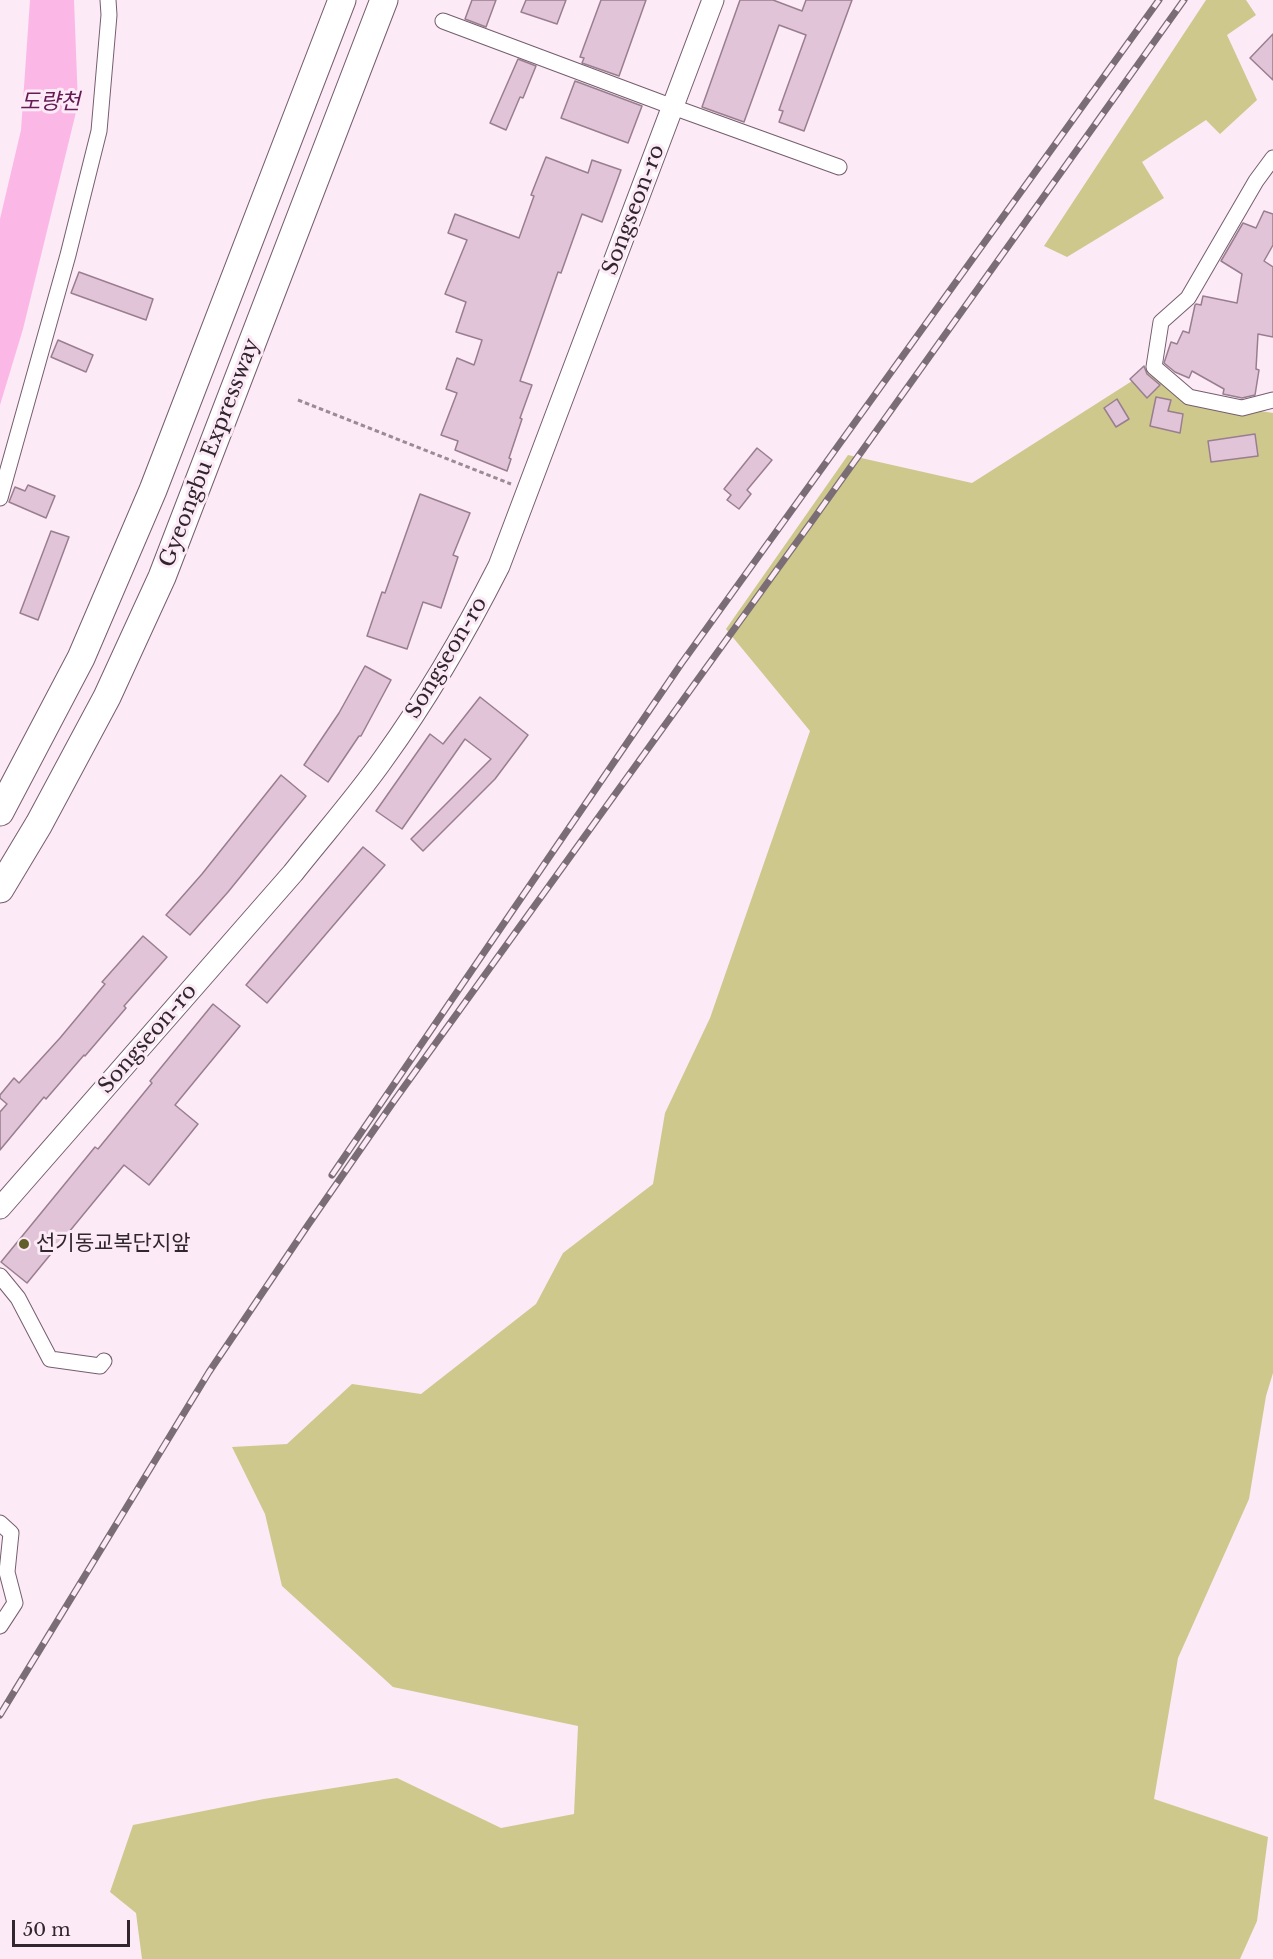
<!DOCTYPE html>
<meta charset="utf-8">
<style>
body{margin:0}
#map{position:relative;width:1273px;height:1959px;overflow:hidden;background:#fceaf6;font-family:"Libre Baskerville",serif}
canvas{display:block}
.scale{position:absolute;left:12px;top:1920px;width:118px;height:27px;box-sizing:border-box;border:3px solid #31262d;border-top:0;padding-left:8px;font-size:18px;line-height:21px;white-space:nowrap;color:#31262d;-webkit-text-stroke:4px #fceaf6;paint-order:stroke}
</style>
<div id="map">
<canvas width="1273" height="1959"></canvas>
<div class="scale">50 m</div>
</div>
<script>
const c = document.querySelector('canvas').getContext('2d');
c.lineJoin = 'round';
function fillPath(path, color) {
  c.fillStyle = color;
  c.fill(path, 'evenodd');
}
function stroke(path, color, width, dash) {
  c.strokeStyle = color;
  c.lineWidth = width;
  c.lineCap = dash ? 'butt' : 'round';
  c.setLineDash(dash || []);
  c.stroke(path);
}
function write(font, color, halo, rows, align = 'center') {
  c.font = font + ' "Libre Baskerville","Noto Sans KR",serif';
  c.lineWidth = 6;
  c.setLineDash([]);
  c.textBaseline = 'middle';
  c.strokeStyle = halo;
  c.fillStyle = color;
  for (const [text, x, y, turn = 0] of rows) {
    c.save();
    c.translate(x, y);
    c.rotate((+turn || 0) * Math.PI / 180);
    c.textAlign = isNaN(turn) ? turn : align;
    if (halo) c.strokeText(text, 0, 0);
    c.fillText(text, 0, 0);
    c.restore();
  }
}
fillPath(new Path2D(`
 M1206 0H1246L1256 15 1227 35 1257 100 1220 134 1206 120 1142 162 1164 198 1067 257 1044 246Z
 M1154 367 1189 397 1242 408 1273 413V1373L1266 1396 1249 1499 1178 1658 1154 1799 1268 1837 1257 1921 1240 1959H142L136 1913 110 1892 133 1825 264 1799 397 1778 501 1828 574 1814 578 1726 393 1687 282 1586 265 1514 232 1447 287 1444 352 1384 421 1394 536 1304 563 1253 653 1184 665 1113 710 1018 810 731 726 629 848 455 972 483Z`), '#cec88d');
fillPath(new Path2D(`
 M30 0H74L78 104 23 329 0 405V219L21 130Z`), '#fbb8e6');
const building = new Path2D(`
 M472 0H496L486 27 465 19Z
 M526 0H566L557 24 521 12Z
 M601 0H646L619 76 582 63 584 58 580 57Z
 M740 0H773L802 11 806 0H852L804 131 779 122 783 111 779 110 806 35 779 25 744 122 702 107Z
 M1273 34V80L1250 58Z
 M518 59 536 66 523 98 520 97 506 130 490 123Z
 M575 81 642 106 628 143 561 118Z
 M546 157 588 173 592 160 621 170 602 222 582 214 561 273 558 272 520 381 532 385 520 418 522 419 509 458 511 459 507 471 455 450 458 441 441 435 457 393 446 389 457 358 474 365 482 340 456 332 466 302 445 294 467 240 448 233 455 214 519 238 534 196 531 195Z
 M1264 211 1273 214V245L1264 261 1273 267V337L1258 334 1256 369 1259 370 1255 395 1242 398 1223 394 1224 389 1192 371 1189 378 1175 372 1164 363 1171 342 1177 344 1183 331 1189 333 1195 305 1196 304 1201 305 1203 296 1237 303 1242 274 1221 261 1243 223 1256 228Z
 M79 272 153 299 146 320 71 293Z
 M58 340 93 355 86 372 51 357Z
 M1144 366 1147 374 1160 385 1147 398 1130 379Z
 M1156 397 1171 400 1168 411 1183 414 1180 433 1150 426Z
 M1117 399 1129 419 1116 427 1104 408Z
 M1255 434 1258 456 1211 462 1208 441Z
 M757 448 772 460 747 490 751 494 739 509 727 500 731 495 724 489Z
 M28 485 55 496 46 518 9 502 15 487 25 491Z
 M420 494 470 513 453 555 458 557 441 608 423 602 407 649 367 636 382 592 385 593Z
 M51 531 69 537 38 620 20 613Z
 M365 666 391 680 361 736H359L328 782 304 765 339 713Z
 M480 697 528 735 495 779 423 851 411 839 491 759 465 739 402 829 376 811 430 734 443 744Z
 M281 775 306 796 228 892 190 935 166 915 202 874Z
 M363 847 385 865 267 1003 246 985Z
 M143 936 167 957 124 1006 126 1008 85 1056 84 1055 46 1099 44 1097 0 1150V1112L7 1104 0 1098V1095L14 1078 19 1083 60 1038 105 984 102 982Z
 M213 1004 240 1026 175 1105 198 1124 149 1185 124 1165 27 1283 1 1262 95 1147 98 1149 152 1083 150 1081Z`);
fillPath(building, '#e1c4d7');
stroke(building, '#997e90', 1.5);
const minor = new Path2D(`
 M443 21 673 107 839 167
 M1273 158 1256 181 1188 298 1161 322 1154 367 1189 397 1242 408 1273 400
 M0 498 68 255 99 131 109 15 108 0
 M0 1276 18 1298 50 1359 100 1366 104 1361
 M0 1523 11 1533 7 1572 15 1603 0 1626`);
const secondary = new Path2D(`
 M0 1208 293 873C323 835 356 798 384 758 428 697 465 633 499 566L713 0`);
const motorway = new Path2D(`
 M0 812 81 658 153 490 342 0
 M0 889 39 824 107 697 162 577 384 0`);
stroke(minor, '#765d6e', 17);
stroke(secondary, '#765d6e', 23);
stroke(motorway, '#765d6e', 29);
stroke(new Path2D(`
 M298 400 511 484`), '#9a8b95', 3, [4.5, 3]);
stroke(minor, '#fff', 15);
stroke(secondary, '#fff', 21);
stroke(motorway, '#fff', 27);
const rail = new Path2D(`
 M332 1175 681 664 1159 0
 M0 1715 209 1372 308 1225 394 1101 812 521 1184 0`);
stroke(rail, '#7b6d76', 7);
stroke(rail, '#fceaf6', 4.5, [14]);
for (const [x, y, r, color] of [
 [24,1244,6,"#645e2b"]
]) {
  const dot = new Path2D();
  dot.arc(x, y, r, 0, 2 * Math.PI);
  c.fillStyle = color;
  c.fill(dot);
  stroke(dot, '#fceaf6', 2);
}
write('21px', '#31262d', '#fceaf6', [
 ["Songseon-ro",634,210,-69],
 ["Gyeongbu Expressway",210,453,-69],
 ["Songseon-ro",447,658,-59],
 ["Songseon-ro",148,1039,-49]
]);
write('21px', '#31262d', '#fceaf6', [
 ["선기동교복단지앞",36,1244]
], 'left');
write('italic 22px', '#661a54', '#fceaf6', [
 ["도량천",50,103]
]);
</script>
